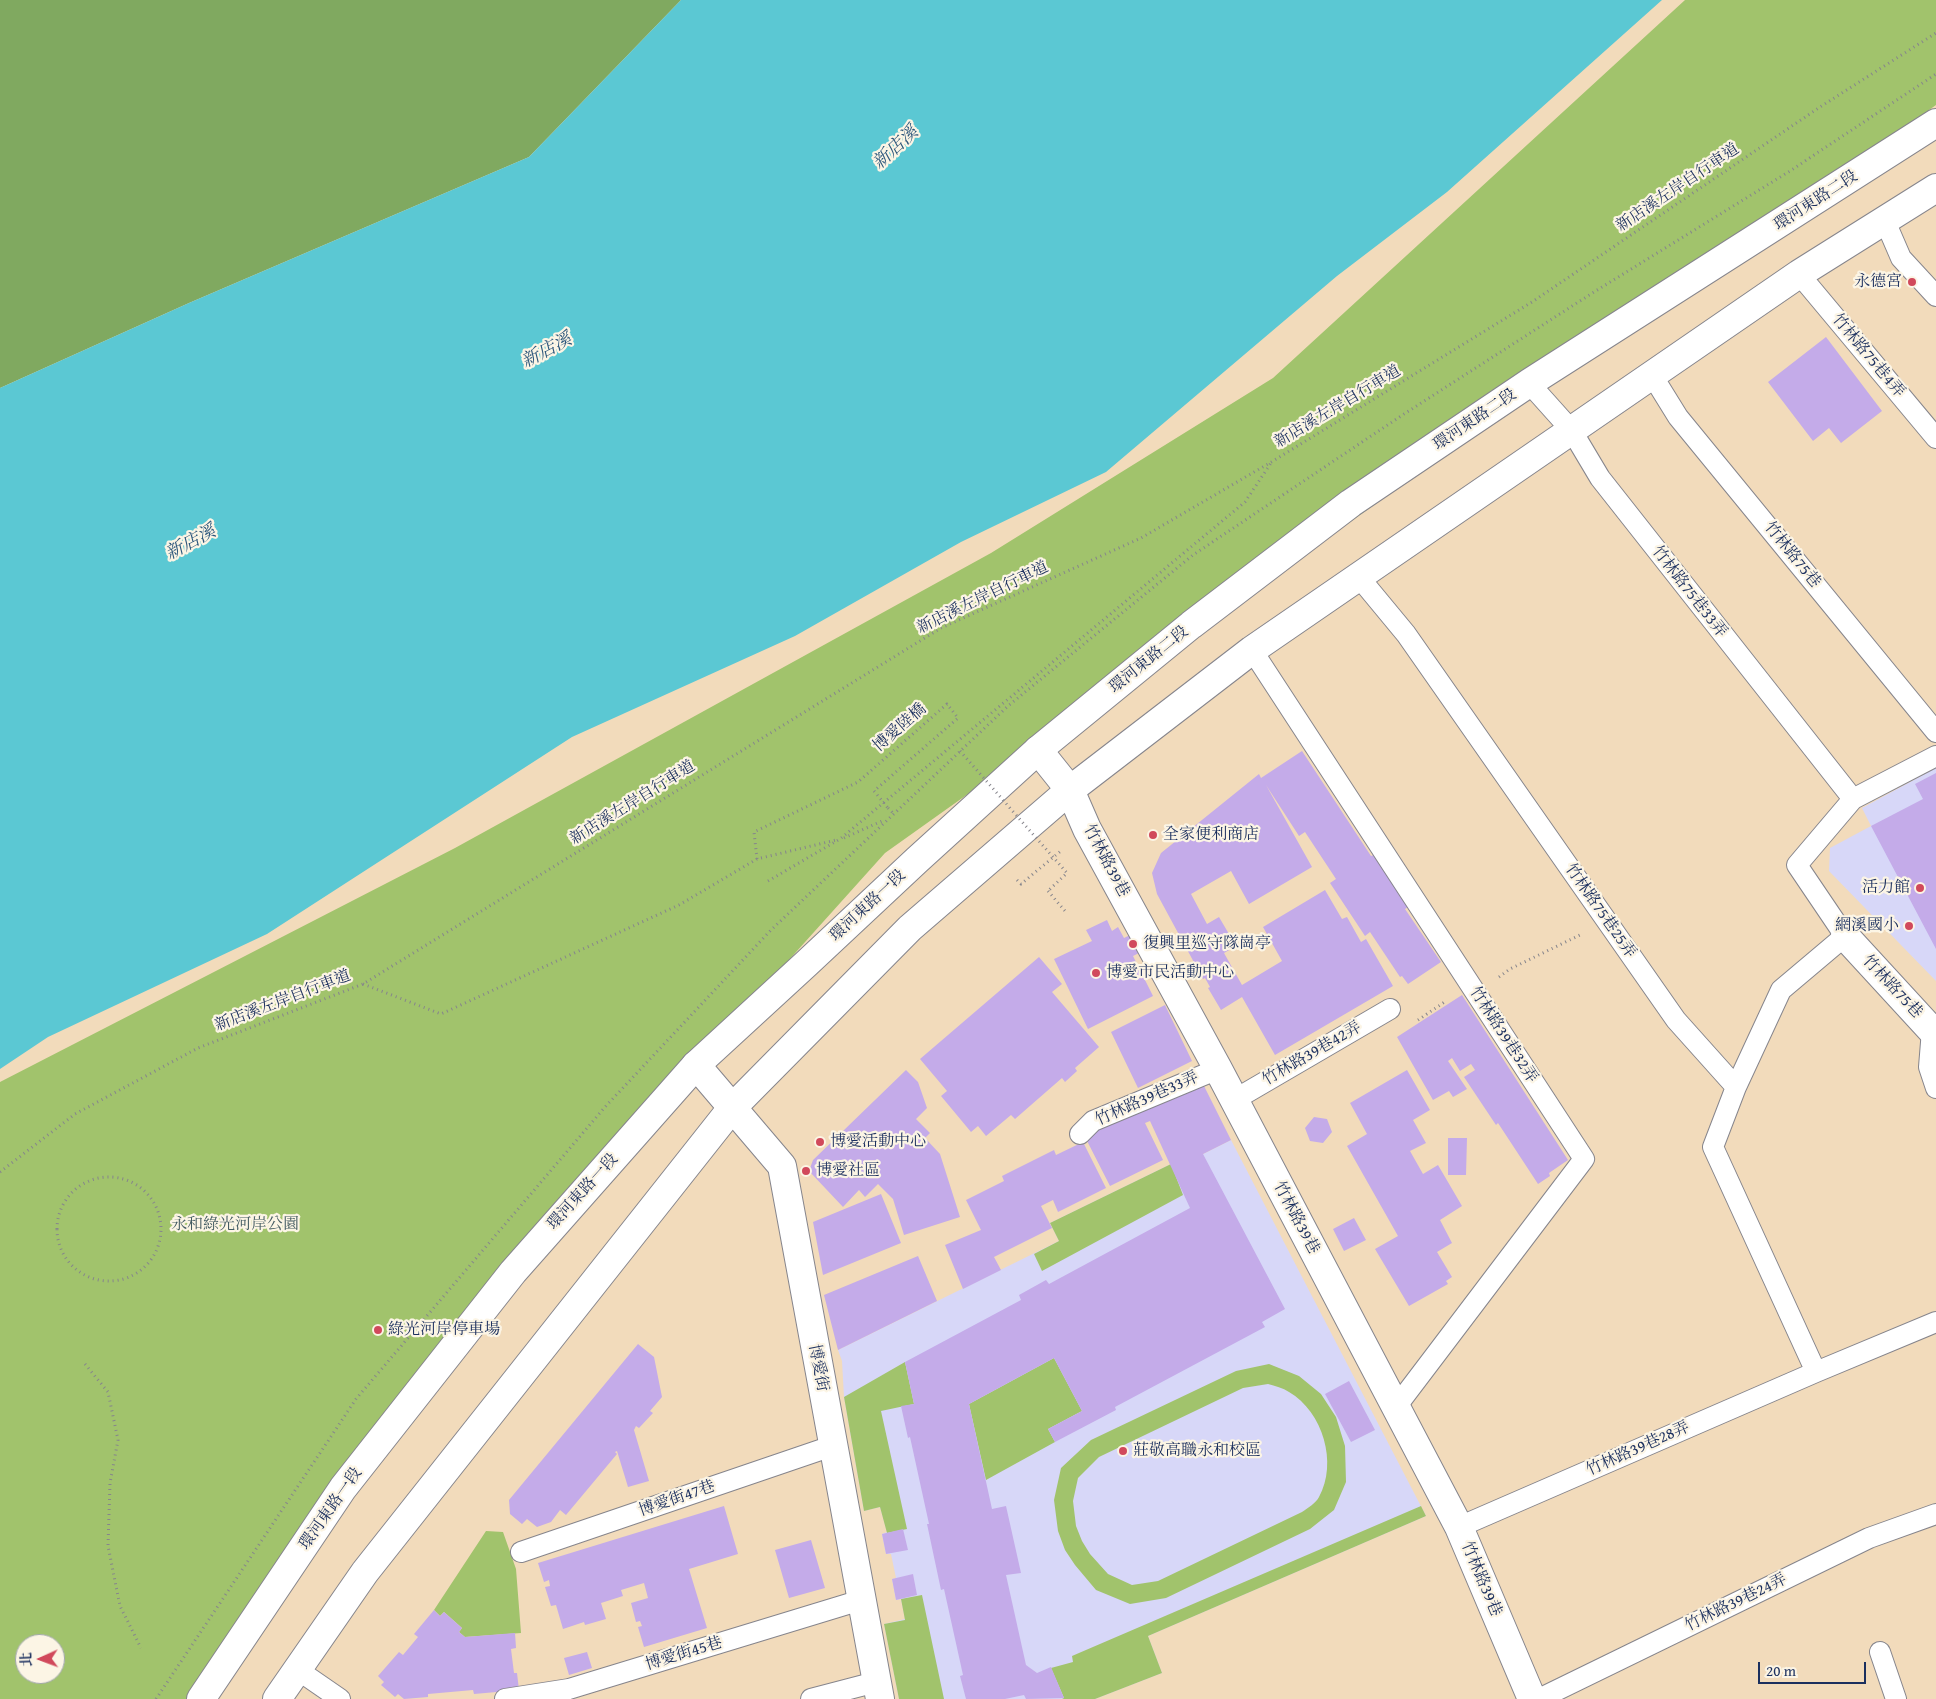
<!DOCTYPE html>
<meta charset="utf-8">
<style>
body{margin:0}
#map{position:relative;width:1936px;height:1699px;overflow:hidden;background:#f2dbbb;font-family:"Gentium Book Plus","Noto Serif TC",serif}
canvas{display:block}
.north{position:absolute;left:15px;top:1634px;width:50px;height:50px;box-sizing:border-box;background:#fcf5e5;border:1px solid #a2a6af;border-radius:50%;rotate:268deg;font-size:14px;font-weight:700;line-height:20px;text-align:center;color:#1b2f5e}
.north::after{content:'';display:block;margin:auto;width:18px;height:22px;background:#d1495b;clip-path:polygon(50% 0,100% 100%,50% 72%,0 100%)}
.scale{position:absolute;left:1758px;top:1662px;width:108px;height:22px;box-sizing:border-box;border:2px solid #1b2f5e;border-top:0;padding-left:6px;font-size:15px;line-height:18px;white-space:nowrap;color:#1b2f5e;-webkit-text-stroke:4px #fcf5e5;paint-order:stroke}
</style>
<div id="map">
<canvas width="1936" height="1699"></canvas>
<div class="north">北</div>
<div class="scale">20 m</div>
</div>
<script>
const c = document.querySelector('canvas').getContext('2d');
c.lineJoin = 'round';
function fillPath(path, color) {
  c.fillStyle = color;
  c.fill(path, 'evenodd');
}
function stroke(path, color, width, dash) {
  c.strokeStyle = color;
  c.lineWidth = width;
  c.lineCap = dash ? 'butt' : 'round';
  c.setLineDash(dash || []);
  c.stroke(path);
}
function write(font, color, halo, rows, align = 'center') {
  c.font = font + ' "Gentium Book Plus","Noto Serif TC",serif';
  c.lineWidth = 4.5;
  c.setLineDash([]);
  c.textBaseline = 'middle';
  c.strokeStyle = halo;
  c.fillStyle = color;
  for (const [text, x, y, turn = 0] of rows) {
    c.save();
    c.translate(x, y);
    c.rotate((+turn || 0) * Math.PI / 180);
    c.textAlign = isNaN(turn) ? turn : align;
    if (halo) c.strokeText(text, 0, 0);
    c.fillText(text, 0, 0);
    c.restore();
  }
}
fillPath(new Path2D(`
 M1936 768V981L1829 871 1830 848 1871 826 1862 808Z
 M1231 1140 1426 1516 1148 1636 1162 1673 1095 1699H899L884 1624 905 1619 901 1599 896 1600 892 1579 896 1578 891 1554H886L882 1534 887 1532 880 1507 864 1511 844 1397 842 1361 838 1350 1059 1241 1050 1223 1171 1164 1203 1154Z`), '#d7d7f8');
fillPath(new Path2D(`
 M1685 0H1936V105L885 853 408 1384 215 1699H0V1082L455 848 991 553 1273 378ZM25 1644H55V1674H25Z
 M1171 1164 1183 1195 1042 1271 1034 1254 1059 1241 1050 1223Z
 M1054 1358 1082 1411 1048 1429 1055 1442 986 1480 969 1404Z
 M905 1362 914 1404 881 1411 907 1529 887 1533 880 1507 864 1511 844 1397Z
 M1269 1364 1299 1376 1321 1394 1336 1417 1345 1446 1346 1482 1334 1510 1310 1529 1166 1598 1130 1604 1096 1590 1075 1565 1065 1550 1058 1531 1054 1500 1061 1468 1091 1440 1236 1371ZM1268 1384C1275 1386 1283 1388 1289 1392 1323 1412 1338 1463 1319 1497 1316 1503 1308 1508 1302 1512L1158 1581 1132 1585 1108 1574 1090 1554 1082 1541 1076 1526 1073 1501 1078 1478 1099 1457 1243 1388Z
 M1421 1506 1426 1516 1148 1636 1162 1673 1095 1699H1062L1064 1698 1051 1668 1073 1662 1072 1656Z
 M486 1531 503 1532 516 1569 521 1633 465 1637 459 1632 462 1628 444 1612 440 1616 434 1610Z
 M922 1595 944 1699H899L884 1624 905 1620 901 1599Z`), '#a1c36c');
fillPath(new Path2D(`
 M0 0H681L529 157 189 303 0 388Z`), '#80a960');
fillPath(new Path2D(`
 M681 0H1662L1447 192 1337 276 1106 472 961 542 795 636 572 737 267 934 48 1037 0 1069V388L189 303 529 157Z`), '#5bc8d3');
fillPath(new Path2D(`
 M1826 337 1882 411 1841 443 1829 428 1813 441 1768 382Z
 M1302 751 1371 856 1374 855 1408 907 1405 909 1441 962 1408 984 1402 976 1400 977 1370 932 1365 936 1330 883 1336 879 1305 832 1299 836 1266 785 1312 867 1249 904 1231 871 1191 894 1207 924 1219 917 1236 946 1224 953 1242 985 1282 961 1263 927 1325 890 1342 919 1347 917 1361 942 1366 939 1393 986 1275 1055 1242 997 1221 1010 1208 988 1210 987 1205 978 1203 979 1157 894 1152 873 1161 853 1259 774 1261 778Z
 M1936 773V949L1871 826 1923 799 1915 784Z
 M1107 920 1112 931 1118 927 1124 938 1134 933 1143 951 1133 956 1153 996 1088 1029 1054 959 1092 941 1086 930Z
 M1039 957 1062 984 1052 992 1099 1047 1075 1068 1077 1071 1065 1082 1062 1078 1015 1119 1011 1115 986 1136 978 1126 971 1132 941 1096 947 1091 920 1059Z
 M1462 995 1568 1160 1549 1173 1550 1176 1538 1184 1498 1123 1496 1125 1464 1077 1475 1070 1471 1064 1460 1071 1452 1058 1448 1061 1467 1089 1453 1097 1449 1091 1433 1100 1397 1037Z
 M1165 1005 1192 1061 1138 1088 1111 1032Z
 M906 1070 918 1082 927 1108 916 1119 930 1133 925 1138 940 1154 960 1217 904 1235 893 1199 878 1184 865 1197 859 1190 843 1207 809 1171 813 1160Z
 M1407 1070 1430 1110 1413 1120 1426 1143 1410 1151 1423 1174 1438 1165 1462 1206 1440 1220 1452 1243 1437 1252 1452 1277 1446 1281 1448 1284 1409 1306 1375 1249 1398 1236 1347 1146 1367 1134 1350 1103Z
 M1203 1084 1231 1140 1203 1154 1285 1309 1262 1322 1265 1327 1115 1407 1116 1410 1055 1442 1048 1429 1082 1411 1054 1358 969 1404 992 1509 1006 1506 1021 1573 1006 1575 1026 1665 1037 1673 1051 1667 1064 1698 1026 1699 1024 1695 1005 1699H966L960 1676 963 1675 944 1589 941 1590 927 1524H929L910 1437 908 1438 901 1406 914 1404 905 1362 1021 1300 1019 1295 1046 1280 1049 1284 1190 1208 1150 1121 1145 1123 1163 1160 1110 1186 1084 1135 1177 1089 1180 1096Z
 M1314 1117 1327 1119 1332 1132 1323 1143 1310 1141 1305 1128Z
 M1448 1138H1467L1466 1175H1448Z
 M1083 1142 1106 1188 1058 1212 1053 1200 1041 1206 1052 1228 994 1257 1001 1270 963 1289 945 1245 981 1230 966 1200 1004 1181 1002 1176 1054 1150 1056 1155Z
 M881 1194 901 1243 823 1275 813 1222Z
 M1354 1218 1366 1240 1344 1251 1333 1229Z
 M918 1256 937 1301 838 1350 824 1295Z
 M638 1344 654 1357 662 1397 650 1411 653 1413 639 1428 636 1426 634 1430 649 1481 628 1487 617 1451 615 1452 617 1454 566 1515 560 1510 551 1522 537 1527 527 1519 522 1524 510 1514 509 1500Z
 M1349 1381 1375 1430 1351 1442 1325 1394Z
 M724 1506 738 1554 689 1569 707 1628 644 1647 638 1627 642 1626 640 1621 636 1622 631 1603 648 1598 644 1583 621 1590 623 1596 601 1603 606 1619 585 1625 584 1622 563 1629 556 1605 551 1606 545 1587 550 1586 549 1580 544 1582 538 1563Z
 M903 1529 908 1550 886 1554 882 1534Z
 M811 1540 825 1588 789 1598 775 1550Z
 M913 1574 917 1595 896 1600 892 1579Z
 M434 1610 440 1616 444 1612 462 1628 459 1632 465 1637 515 1633 516 1648 511 1649 514 1673H517L519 1690 474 1694 473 1690 428 1694V1697L404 1699 398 1694 395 1697 381 1685 384 1682 378 1676 399 1652 403 1655 418 1637 414 1634Z
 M587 1652 592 1668 569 1675 564 1658Z`), '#c4abe9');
const service = new Path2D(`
 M1885 221 1901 258 1936 296
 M1799 274 1936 438
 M1652 375 1678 417 1936 732
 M1529 383 1572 431 1600 478 1853 799
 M1358 576 1406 634 1676 1020 1736 1087 1781 990 1845 936 1797 865 1853 799 1936 756
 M1252 650 1584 1159 1396 1407
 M1932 1030 1929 1067 1936 1088
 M1736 1087 1713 1147 1816 1372
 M1234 1100 1390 1009
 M1080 1134 1093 1121 1218 1069
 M1459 1527 1816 1372 1936 1322
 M521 1552 832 1446
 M1880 1652 1896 1699
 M298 1670 340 1699
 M505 1699 569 1689 861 1600
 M811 1699 876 1682
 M1539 1699 1869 1538 1936 1514`);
const minor = new Path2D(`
 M1038 750 1070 790 1087 829 1218 1069 1459 1527 1532 1699
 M1845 936 1936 1035
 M696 1065 782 1166 880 1699`);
const tertiary = new Path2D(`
 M201 1699 343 1488 513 1272 696 1065 807 963 917 860 1038 750 1191 625 1351 503 1529 383 1936 123
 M277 1699 365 1572 732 1108 910 928 1070 790 1252 650 1799 274 1936 188`);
stroke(service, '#86858c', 22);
stroke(minor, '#86858c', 30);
stroke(tertiary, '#86858c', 30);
stroke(new Path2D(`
 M888 808 893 813
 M844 838 882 821
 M757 859 754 832 858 782 947 704 958 718 874 791
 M1017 880 1021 884 1062 850
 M768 881 840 839 1245 502 1271 463
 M1048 891 1065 911
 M1499 977 1510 969 1582 934
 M363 984 441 1014 679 905 757 859 836 840
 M1418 1020 1446 1001
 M0 1172 75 1114 198 1048 363 984 941 628 1141 538 1273 461 1532 302 1820 107 1936 33
 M57 1229a52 52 0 1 1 104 0a52 52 0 1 1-104 0Z
 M85 1364 108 1392 118 1440 110 1483 108 1546 120 1606 141 1648
 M156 1699 356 1399 605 1107 771 930 1008 706 1193 555 1404 414 1594 292 1790 171 1936 74`), '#86858c', 3, [1, 4]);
stroke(service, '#fff', 20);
stroke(minor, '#fff', 28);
stroke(tertiary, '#fff', 28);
stroke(new Path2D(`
 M960 751 1067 873 1048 891
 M874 791 888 808`), '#86858c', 3, [1, 4]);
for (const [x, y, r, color] of [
 [1912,282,5,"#d1495b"],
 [1153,835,5,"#d1495b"],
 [1920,888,5,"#d1495b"],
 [1909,926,5,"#d1495b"],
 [1133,944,5,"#d1495b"],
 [1096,973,5,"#d1495b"],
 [820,1142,5,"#d1495b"],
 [806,1171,5,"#d1495b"],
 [378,1330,5,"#d1495b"],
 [1123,1451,5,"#d1495b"]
]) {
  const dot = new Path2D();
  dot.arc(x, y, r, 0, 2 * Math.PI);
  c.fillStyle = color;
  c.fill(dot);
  stroke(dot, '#fcf5e5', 2);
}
write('16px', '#1b2f5e', '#fcf5e5', [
 ["新店溪左岸自行車道",1678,188,-34],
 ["環河東路二段",1816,201,-33],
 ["竹林路75巷4弄",1868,356,50],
 ["新店溪左岸自行車道",1338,407,-31],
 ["環河東路二段",1475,420,-34],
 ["竹林路75巷",1792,555,51],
 ["竹林路75巷33弄",1689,592,52],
 ["新店溪左岸自行車道",983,598,-26],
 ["環河東路二段",1149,660,-39],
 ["博愛陸橋",900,728,-41],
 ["新店溪左岸自行車道",633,803,-32],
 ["竹林路39巷",1106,861,62],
 ["環河東路一段",868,906,-43],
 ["竹林路75巷25弄",1600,911,55],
 ["竹林路75巷",1892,987,47],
 ["新店溪左岸自行車道",283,1001,-21],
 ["竹林路39巷32弄",1503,1035,57],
 ["竹林路39巷42弄",1312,1054,-30],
 ["竹林路39巷33弄",1147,1099,-24],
 ["環河東路一段",583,1192,-48],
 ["竹林路39巷",1296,1218,62],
 ["博愛街",818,1368,79],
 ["竹林路39巷28弄",1638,1449,-24],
 ["博愛街47巷",677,1499,-19],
 ["環河東路一段",331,1509,-55],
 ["竹林路39巷",1481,1579,67],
 ["竹林路39巷24弄",1736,1603,-26],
 ["博愛街45巷",684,1654,-17]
]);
write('16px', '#1b2f5e', '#fcf5e5', [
 ["永德宮",1902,282,"right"],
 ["全家便利商店",1163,835],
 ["活力館",1910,888,"right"],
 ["網溪國小",1899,926,"right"],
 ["復興里巡守隊崗亭",1143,944],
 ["博愛市民活動中心",1106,973],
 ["博愛活動中心",830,1142],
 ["博愛社區",816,1171],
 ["綠光河岸停車場",388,1330],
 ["莊敬高職永和校區",1133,1451]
], 'left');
write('16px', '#435b62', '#fcf5e5', [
 ["永和綠光河岸公園",235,1225]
]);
write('italic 18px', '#2b557b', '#fcf5e5', [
 ["新店溪",896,148,-43],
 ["新店溪",547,351,-28],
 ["新店溪",191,543,-28]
]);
</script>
